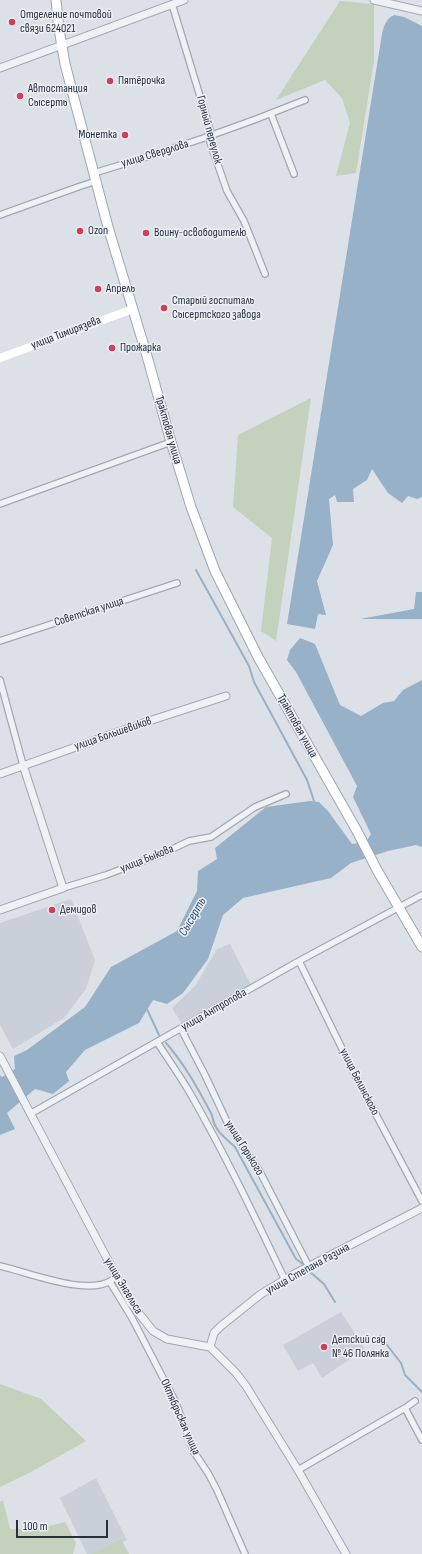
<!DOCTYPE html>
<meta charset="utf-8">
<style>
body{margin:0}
#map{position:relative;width:422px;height:1554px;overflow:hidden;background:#dce1e7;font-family:"Sofia Sans Condensed",sans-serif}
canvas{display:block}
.scale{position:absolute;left:16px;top:1520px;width:92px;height:18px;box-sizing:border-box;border:2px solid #26303e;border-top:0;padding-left:5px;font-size:12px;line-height:14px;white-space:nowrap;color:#26303e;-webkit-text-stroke:3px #ecf0f5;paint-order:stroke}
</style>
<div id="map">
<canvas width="422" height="1554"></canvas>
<div class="scale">100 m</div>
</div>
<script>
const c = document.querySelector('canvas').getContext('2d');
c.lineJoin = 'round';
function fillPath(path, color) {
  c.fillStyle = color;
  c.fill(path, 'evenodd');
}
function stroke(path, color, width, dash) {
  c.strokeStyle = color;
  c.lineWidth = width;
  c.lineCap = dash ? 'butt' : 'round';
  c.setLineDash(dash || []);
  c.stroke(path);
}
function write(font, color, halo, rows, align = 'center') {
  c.font = font + ' "Sofia Sans Condensed",sans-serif';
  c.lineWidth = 3;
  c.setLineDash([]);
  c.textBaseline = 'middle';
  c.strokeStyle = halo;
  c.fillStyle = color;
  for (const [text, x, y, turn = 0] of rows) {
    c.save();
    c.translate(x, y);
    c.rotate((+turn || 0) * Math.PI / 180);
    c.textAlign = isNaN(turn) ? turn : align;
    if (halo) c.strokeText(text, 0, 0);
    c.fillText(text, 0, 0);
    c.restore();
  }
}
fillPath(new Path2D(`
 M71 899 95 960 86 989 64 1018 13 1049 0 1025V923Z
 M230 944 251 985 182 1024 172 1008 195 986 217 949Z
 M341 1312 365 1349 322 1378 313 1363 298 1371 283 1345Z
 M96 1478 127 1540 96 1554H87L60 1498Z`), '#cad0d9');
fillPath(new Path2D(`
 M340 1 374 4V61L356 173 336 176 350 123 342 98 325 80 276 100Z
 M311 398 276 641 261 631 272 538 233 507 238 435Z
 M0 1384 41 1399 86 1441 31 1472 0 1487Z
 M3 1500 10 1529H37L65 1522 76 1543 73 1554H0V1502Z
 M121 1539 129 1554H92Z`), '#c3d1bd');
fillPath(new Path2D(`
 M394 15 404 17 422 26V497L417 499 408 496 402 503 388 493 372 469 367 480 353 489 354 502H337L335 495 329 499 333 545 317 581 326 615 318 614 315 629 287 624 382 34C384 25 386 19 394 15Z
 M416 592H422V619H360L414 609Z
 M300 638 315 644 340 705 361 716 383 703 394 701 403 690 422 680V847L416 845 388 851 351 863 331 878 243 898 223 915 208 959 183 993 167 1004 153 1000 139 1023 85 1050 66 1072 69 1081 53 1094 35 1089 7 1113 15 1129 0 1135V1075L2 1077 15 1069 14 1056 27 1050 85 1007 111 967 177 931 197 891 198 871 217 859 215 848 266 807 310 801 319 802 328 811 352 844 366 842 371 834 353 797 357 786 296 672 287 660 290 650Z`), '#96b1c8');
stroke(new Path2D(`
 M196 570 249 666 254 682 307 780 314 801
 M146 1007 159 1035
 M166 1043C184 1063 198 1089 211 1113 213 1117 213 1123 216 1127 220 1135 229 1141 235 1147L296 1259 303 1264
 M310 1272 324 1284 335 1302
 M380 1336 401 1363 405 1375 422 1392`), '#96b1c8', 2);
const minor = new Path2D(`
 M172 4 209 126 211 136 210 142 227 191 244 221 265 274
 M271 114 294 174
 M94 173C166 152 236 128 305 100
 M0 215 78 187 96 181
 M0 504 171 442
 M0 641 177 583
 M0 680 23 765
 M63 888 106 875 164 853 189 841 211 837 255 807 286 794
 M299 961 355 1075 422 1201
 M181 1029 205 1075 228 1124 260 1172 309 1267
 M157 1042C168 1059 180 1076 190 1093 225 1154 255 1217 285 1280
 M30 1114 299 961 422 895
 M0 1266C27 1272 88 1297 112 1280
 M110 1282 132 1318 175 1401 194 1452 208 1473 217 1490 245 1554
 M405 1408 422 1440
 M298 1470 405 1408 415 1401`);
const tertiary = new Path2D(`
 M374 0 422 11
 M0 68 184 0
 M0 774 149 721 226 696
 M0 910 63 888 23 765
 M0 1056 130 1302 153 1331 167 1339 210 1347 236 1373 246 1386 298 1470 346 1554
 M210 1347 214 1333 221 1326 261 1294 294 1274 422 1208`);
const primary = new Path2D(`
 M56 0 59 29 65 64 108 227 147 356 171 442 191 507 215 571 258 657 357 831 377 870 422 947`);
stroke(minor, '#a2a8b1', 8);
stroke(tertiary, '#a2a8b1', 9);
stroke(primary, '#9ca6b3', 11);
stroke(minor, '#eff2f5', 5.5);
stroke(tertiary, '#eff2f5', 7);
stroke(new Path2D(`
 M0 358 133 309`), '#fff', 8);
stroke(primary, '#fff', 9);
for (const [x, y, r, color] of [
 [12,22,4,"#d13d5b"],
 [110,81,4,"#d13d5b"],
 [20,96,4,"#d13d5b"],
 [125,135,4,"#d13d5b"],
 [80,231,4,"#d13d5b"],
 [146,233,4,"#d13d5b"],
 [98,289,4,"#d13d5b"],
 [164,308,4,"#d13d5b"],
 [112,348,4,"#d13d5b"],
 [52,910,4,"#d13d5b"],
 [324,1347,4,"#d13d5b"]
]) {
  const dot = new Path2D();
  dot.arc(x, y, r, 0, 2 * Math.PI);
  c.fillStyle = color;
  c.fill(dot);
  stroke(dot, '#ecf0f5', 1.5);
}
write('12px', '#26303e', '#ecf0f5', [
 ["Отделение почтовой",20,15],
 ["связи 624021",20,29],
 ["Пятёрочка",118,81],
 ["Автостанция",28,89],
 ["Сысерть",28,103],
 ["Монетка",117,135,"right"],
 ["Ozon",88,231],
 ["Воину-освободителю",154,233],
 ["Апрель",106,289],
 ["Старый госпиталь",172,301],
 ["Сысертского завода",172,315],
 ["Прожарка",120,348],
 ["Демидов",60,910],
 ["Детский сад",332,1340],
 ["№ 46 Полянка",332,1354]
], 'left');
write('12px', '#26303e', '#ecf0f5', [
 ["Горный переулок",209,130,75],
 ["улица Свердлова",155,154,-17],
 ["улица Тимирязева",66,333,-21],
 ["Трактовая улица",168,430,74],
 ["Советская улица",89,612,-18],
 ["Трактовая улица",297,726,61],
 ["улица Большевиков",113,734,-19],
 ["улица Быкова",147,859,-22],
 ["улица Антропова",214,1010,-30],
 ["улица Белинского",359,1082,63],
 ["улица Горького",244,1148,58],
 ["улица Степана Разина",308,1269,-29],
 ["улица Энгельса",123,1286,59],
 ["Октябрьская улица",180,1417,66]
]);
write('italic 13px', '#2f5172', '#ecf0f5', [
 ["Сысерть",193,917,-60]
]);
</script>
